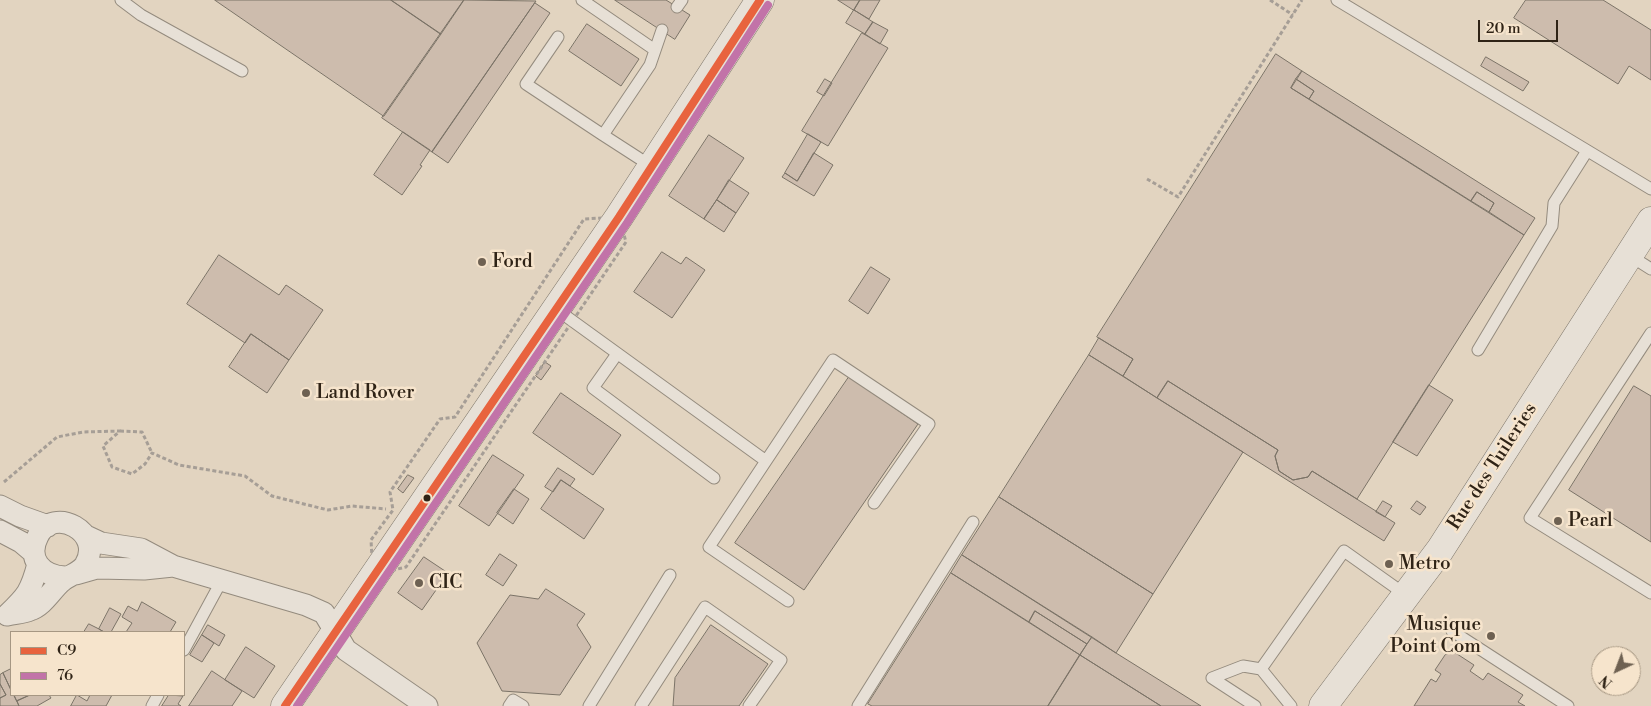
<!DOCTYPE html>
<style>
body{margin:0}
#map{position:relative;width:1651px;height:706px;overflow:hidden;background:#e2d4c0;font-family:"Libre Bodoni",serif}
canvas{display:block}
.legend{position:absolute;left:10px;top:631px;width:175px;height:65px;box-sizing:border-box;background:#f6e4cc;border:1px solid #a69783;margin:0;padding:6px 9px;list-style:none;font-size:15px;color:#2f2316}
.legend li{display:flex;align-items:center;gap:10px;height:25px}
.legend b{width:25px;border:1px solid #a69783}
.north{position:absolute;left:1591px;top:646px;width:50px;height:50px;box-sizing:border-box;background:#f6e4cc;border:1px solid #a69783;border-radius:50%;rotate:223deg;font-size:14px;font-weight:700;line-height:20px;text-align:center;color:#2f2316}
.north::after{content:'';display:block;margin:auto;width:18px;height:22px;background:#6e6152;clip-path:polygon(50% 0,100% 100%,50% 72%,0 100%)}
.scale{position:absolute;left:1478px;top:20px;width:80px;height:22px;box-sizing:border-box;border:2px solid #2f2316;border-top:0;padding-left:6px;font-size:15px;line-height:18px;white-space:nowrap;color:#2f2316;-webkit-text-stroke:4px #f6e4cc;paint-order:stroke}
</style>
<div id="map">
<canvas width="1651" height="706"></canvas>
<ul class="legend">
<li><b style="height:6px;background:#e8633e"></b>C9</li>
<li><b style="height:6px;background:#c273a8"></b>76</li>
</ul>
<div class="north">N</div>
<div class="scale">20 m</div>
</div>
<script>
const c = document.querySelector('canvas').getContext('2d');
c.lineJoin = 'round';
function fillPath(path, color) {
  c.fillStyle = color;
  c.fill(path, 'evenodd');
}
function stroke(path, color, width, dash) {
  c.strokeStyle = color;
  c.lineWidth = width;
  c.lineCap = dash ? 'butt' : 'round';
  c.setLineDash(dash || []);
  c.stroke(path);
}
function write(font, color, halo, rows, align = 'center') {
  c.font = font + ' "Libre Bodoni",serif';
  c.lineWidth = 5;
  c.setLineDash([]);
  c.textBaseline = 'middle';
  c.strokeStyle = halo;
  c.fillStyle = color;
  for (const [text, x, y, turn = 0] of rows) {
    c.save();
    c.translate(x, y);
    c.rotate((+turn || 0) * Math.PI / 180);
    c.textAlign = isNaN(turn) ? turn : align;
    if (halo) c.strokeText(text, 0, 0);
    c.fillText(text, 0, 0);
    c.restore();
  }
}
const building = new Path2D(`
 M215 0H391L441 34 384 116Z
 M391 0H464L441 34Z
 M464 0 536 1 432 152 382 118Z
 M615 0H666L690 15 675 39Z
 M838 0H860L854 10Z
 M860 0H880L869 19 854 10Z
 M1526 0H1603L1651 30V80L1629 66 1618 84 1514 18Z
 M535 3 550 13 448 163 432 152Z
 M854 10 873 22 865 34 846 23Z
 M873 22 888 30 880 44 865 34Z
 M587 24 639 59 621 86 569 51Z
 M862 33 888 48 828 146 802 131Z
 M1276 54 1302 71 1291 88 1524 235 1357 499 1312 471 1308 477 1293 480 1279 471 1275 456 1278 450 1168 381 1157 398 1123 376 1133 359 1097 337Z
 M1486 57 1529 82 1523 91 1481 66Z
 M1302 71 1535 218 1524 235 1489 212 1494 203 1477 192 1471 201 1309 99 1314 91 1296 79Z
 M825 79 832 83 824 96 817 92Z
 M1296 79 1314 91 1309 99 1291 88Z
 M403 132 430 150 420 165 422 166 402 195 374 175Z
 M808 134 821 142 797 181 785 173Z
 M709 135 744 158 704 219 669 196Z
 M814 153 833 165 814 196 782 177 785 173 797 181Z
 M729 180 749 193 736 213 717 200Z
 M1477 192 1494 203 1489 212 1471 201Z
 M717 200 736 213 724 232 704 219Z
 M662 252 681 264 686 257 705 270 672 318 634 292Z
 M219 255 279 295 286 285 323 310 289 360 251 334 245 343 187 304Z
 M871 267 890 279 868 314 849 301Z
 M251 334 289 360 267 393 229 367Z
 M1099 338 1133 359 1123 376 1089 355Z
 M1089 355 1243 452 1153 594 999 497Z
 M545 362 551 366 541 380 536 376Z
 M849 377 918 424 804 590 735 543Z
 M1168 381 1278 450 1275 456 1279 471 1293 480 1308 477 1312 471 1395 523 1384 541 1157 398Z
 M1429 385 1453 400 1417 456 1393 442Z
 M1634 386 1651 396V542L1569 490Z
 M561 393 621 435 593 475 533 433Z
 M493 455 524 475 489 526 459 506Z
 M558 468 575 479 570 486 561 480 553 492 545 487Z
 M408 475 414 478 403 493 398 489Z
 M561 480 604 509 584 539 541 509Z
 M514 489 529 499 513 524 497 513Z
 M999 497 1153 594 1116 653 962 555Z
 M1383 501 1392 506 1385 517 1376 512Z
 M1417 501 1426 507 1420 515 1411 509Z
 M500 554 517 565 503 586 486 575Z
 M962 555 1092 637 1087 644 1035 611 1029 622 951 573Z
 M424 557 448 573 422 610 398 593Z
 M951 573 1080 655 1048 706H872L868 704Z
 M546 589 585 614 577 625 591 647 560 695 502 691 477 643 510 595 538 599Z
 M142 602 176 622 170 632H126L132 623 122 617 128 606 137 611Z
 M110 608 121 614 111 632H104L99 629Z
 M1035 611 1087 644 1080 655 1029 622Z
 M89 624 99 629 104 632H84Z
 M208 625 225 635 219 646 202 635Z
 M711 625 768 664 739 706H673L675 678Z
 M202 635 214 643 202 662 190 655Z
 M1092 637 1116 653 1201 706H1161L1080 655Z
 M246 647 275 666 254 698 225 680Z
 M1454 652 1474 665 1470 671 1483 680 1488 673 1523 695 1518 702 1525 706H1414L1431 679 1436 682 1441 674 1435 670 1445 655Z
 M1080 655 1161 706H1048Z
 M11 669V690L3 673Z
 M212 671 242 691 232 706H189Z
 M3 673 11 690V695H14L19 706H0V698L6 695 0 684V675Z
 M0 684 6 695 0 698Z
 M14 695H30L17 701Z
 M30 695H49L51 698 37 706H19L17 701Z
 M77 695 87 701 90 695H112L106 706H71Z
 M169 695 183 696 178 704 181 706H162Z`);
fillPath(building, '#cdbcad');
stroke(building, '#7b7367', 1);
const lane = new Path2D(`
 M121 0 141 15 242 71
 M582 0 655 50
 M1337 0 1651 189
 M677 7 682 0
 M558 37 526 84 603 135
 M651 166 603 135 650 65 662 30
 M1629 255 1651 269
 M556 309 766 461 709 547 788 601
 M1651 333 1530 518 1651 593
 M1478 350 1552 226 1554 203 1587 151
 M617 354 593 388 714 478
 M766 461 833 360 929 424 874 503
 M1452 631 1568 706
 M184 650 222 580
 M1261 669 1344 551 1406 595
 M1212 678 1243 666 1261 669 1291 706
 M1212 678 1255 706
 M152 706 158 695
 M509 706 513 700 523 706
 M589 706 670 575
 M641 706 705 607 781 660 749 706
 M858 706 973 522`);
const street = new Path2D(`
 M0 506 20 516 48 526
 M0 531 21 542 34 553
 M86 536 101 543 141 549 173 566 306 605 324 613 346 650 427 706
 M76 574 97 568 144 569 173 566
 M7 615C15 613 23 613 30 610 43 606 51 591 61 582 68 575 79 574 85 565 105 532 53 505 38 536 26 559 42 576 65 577
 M7 615C27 596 31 591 38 564`);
const secondary = new Path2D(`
 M285 706 619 217 760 0
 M1323 706 1440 550 1651 221`);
stroke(lane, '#948b7e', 13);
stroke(street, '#948b7e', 23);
stroke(secondary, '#7b7367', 29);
stroke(new Path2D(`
 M1270 0 1293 15
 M1147 179 1178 197 1302 0
 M619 217 626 242 406 567 373 575 371 540 393 510 390 492 440 419 455 417 584 219Z
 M120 431 142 432 152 453
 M4 482 57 437 83 432 120 431 103 446 112 467 132 474 145 464 152 453 179 465 245 476 272 496 328 510 352 506 386 509`), '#a69e96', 3, [4, 2.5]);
stroke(lane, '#e7e0d6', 11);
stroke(street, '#e7e0d6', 21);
stroke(secondary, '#e7e0d6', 28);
stroke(new Path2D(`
 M285 706 619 217 760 0`), '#e8633e', 8);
stroke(new Path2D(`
 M297 706 627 223 768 5`), '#c273a8', 8);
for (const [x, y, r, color] of [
 [482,262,5,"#6e6152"],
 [306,393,5,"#6e6152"],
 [427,498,4.5,"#2f2316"],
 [1558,521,5,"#6e6152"],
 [1389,564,5,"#6e6152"],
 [419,583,5,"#6e6152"],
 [1491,636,5,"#6e6152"]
]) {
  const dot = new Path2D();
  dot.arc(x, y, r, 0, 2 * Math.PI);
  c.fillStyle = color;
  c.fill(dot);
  stroke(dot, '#f6e4cc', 2);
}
write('19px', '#2f2316', '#f6e4cc', [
 ["Ford",492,262],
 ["Land Rover",316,393],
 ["Pearl",1568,521],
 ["Metro",1399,564],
 ["CIC",429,583],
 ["Musique",1481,625,"right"],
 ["Point Com",1481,647,"right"]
], 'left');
write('19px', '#2f2316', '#f6e4cc', [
 ["Rue des Tuileries",1493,467,-57]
]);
</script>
